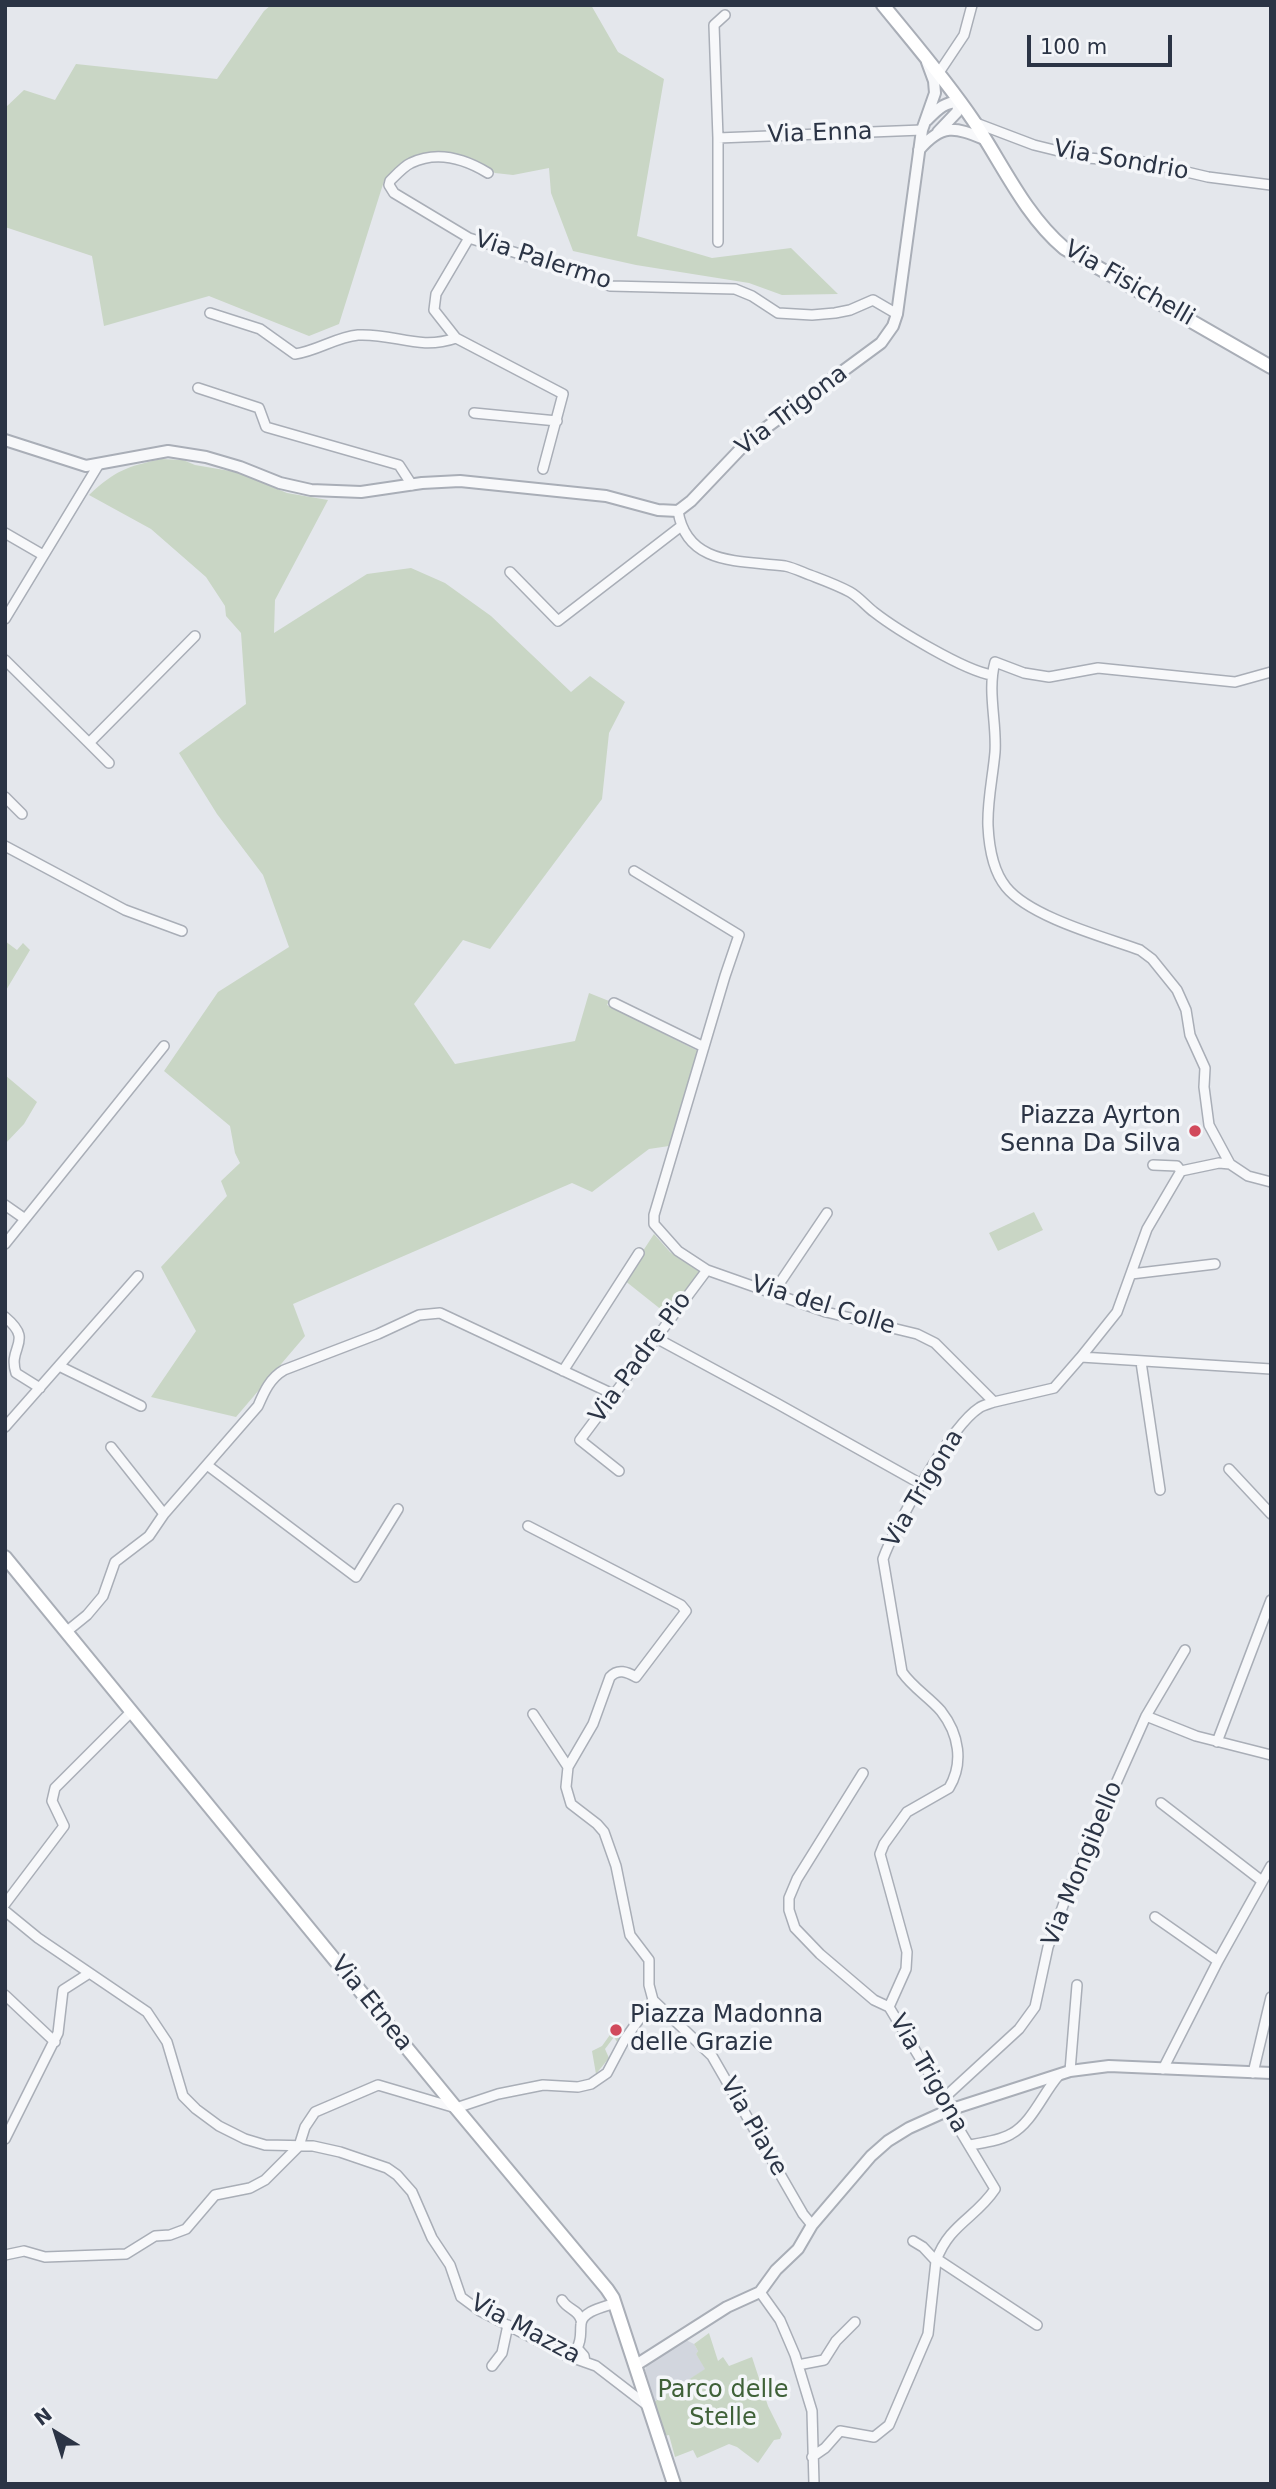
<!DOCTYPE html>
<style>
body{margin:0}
#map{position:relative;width:1276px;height:2489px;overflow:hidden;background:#e4e7ec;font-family:"DejaVu Sans",sans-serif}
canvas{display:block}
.frame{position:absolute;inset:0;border:7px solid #2b3445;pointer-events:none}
.north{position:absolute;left:21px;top:2398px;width:70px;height:70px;-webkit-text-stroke:5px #f4f6f9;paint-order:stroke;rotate:322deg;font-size:19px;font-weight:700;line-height:28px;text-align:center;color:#2b3445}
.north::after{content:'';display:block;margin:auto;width:24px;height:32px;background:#2b3445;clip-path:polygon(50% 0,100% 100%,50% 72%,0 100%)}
.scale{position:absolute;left:1027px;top:35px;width:145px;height:32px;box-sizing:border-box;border:4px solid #2b3445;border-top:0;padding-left:9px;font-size:21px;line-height:24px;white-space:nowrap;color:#2b3445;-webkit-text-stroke:5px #f4f6f9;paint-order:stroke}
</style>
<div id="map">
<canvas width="1276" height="2489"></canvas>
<div class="frame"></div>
<div class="north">N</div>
<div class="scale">100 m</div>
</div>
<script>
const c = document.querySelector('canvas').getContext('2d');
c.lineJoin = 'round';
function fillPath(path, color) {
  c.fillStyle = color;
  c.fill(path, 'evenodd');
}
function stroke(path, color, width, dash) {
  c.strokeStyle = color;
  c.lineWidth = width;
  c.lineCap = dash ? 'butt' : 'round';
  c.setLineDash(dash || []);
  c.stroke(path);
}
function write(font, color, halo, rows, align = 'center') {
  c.font = font + ' "DejaVu Sans",sans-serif';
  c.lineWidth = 7;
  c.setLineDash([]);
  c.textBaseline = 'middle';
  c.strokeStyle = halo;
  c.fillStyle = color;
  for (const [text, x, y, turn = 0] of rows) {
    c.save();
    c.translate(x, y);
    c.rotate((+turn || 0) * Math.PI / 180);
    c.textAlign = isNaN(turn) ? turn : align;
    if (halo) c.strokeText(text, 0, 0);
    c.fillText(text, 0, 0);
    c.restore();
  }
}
fillPath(new Path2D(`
 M686 2340 694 2344 698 2351 696 2354 706 2369 654 2402 645 2370 647 2365Z`), '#d2d6de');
fillPath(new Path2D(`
 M271 5H591L618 52 664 79 637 236 712 258 791 248 838 294 782 295 749 283 636 265 573 251 551 193 549 168 513 175 495 173 474 161 445 152 410 160 384 181 339 324 309 336 209 296 104 326 92 256 5 227V108L24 90 55 100 76 64 217 79 264 11Z
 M161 459 183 460 195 465 236 472 287 493 328 500 275 600 274 633 367 574 411 568 445 583 491 616 571 692 590 676 625 702 609 733 602 799 490 949 463 940 414 1004 455 1064 575 1041 589 993 609 1001 607 1005 698 1051 669 1146 649 1149 592 1192 572 1183 293 1304 305 1336 236 1417 151 1397 196 1331 161 1267 227 1196 221 1181 240 1163 235 1153 230 1126 164 1071 218 992 289 947 263 875 217 814 179 753 246 704 241 633 226 616 225 606 206 577 151 529 89 495C116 470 126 467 161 459Z
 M5 941 17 950 23 943 30 950 5 992Z
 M5 1075 37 1102 24 1124 5 1144Z
 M1034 1212 1043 1230 998 1251 989 1233Z
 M654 1234 670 1252 700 1272 668 1315 624 1280Z
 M612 2032 619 2038 617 2042 614 2037 605 2049 609 2058 596 2074 592 2051 602 2046Z
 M709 2333 718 2361 723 2357 729 2366 752 2357 768 2406 782 2434 780 2439 774 2440 758 2463 737 2447 729 2444 697 2458 693 2450 675 2457 669 2435 664 2436 654 2402 705 2369 696 2354 698 2351 694 2344Z`), '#c9d6c5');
const minor = new Path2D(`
 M725 15 714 25 718 138 922 130
 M938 74 964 35 972 5
 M976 123 1034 145 1087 158 1144 162 1208 177 1271 185
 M488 173C465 159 438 150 411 163 404 166 396 175 390 181L389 185 394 193 469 238 561 267 610 286 735 289 752 296 778 313 812 315 835 313 850 310 873 300 897 314
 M469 238 436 294 434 310 456 338 563 394 543 469
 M718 242V138
 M210 313 260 329 295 354C317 351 336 337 358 335 395 333 418 351 456 338
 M198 388 259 408 266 427 399 465 412 485
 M474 413 557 421
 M678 511C687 567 742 560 785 566 794 568 802 572 810 575 823 580 837 585 850 592 859 597 866 606 874 612 897 630 965 671 992 675
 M5 533 43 555
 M510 572 558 621 680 527
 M5 619 99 464
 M5 660 89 743 195 636
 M89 743 109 763
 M5 797 22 814
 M5 846 125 910 182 931
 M634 871 739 935 725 976 654 1215V1224L678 1251 707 1270 826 1312 917 1334 935 1343 994 1402 1054 1388 1081 1357 1271 1369
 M614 1003 704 1047
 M1230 1164 1209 1125 1204 1087 1205 1068 1190 1035 1186 1010 1177 990 1152 959 1140 950C1104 937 1030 917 1006 887 993 871 989 847 988 826 987 802 993 776 995 752 997 723 987 691 995 662L1024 673 1049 677 1098 668 1235 682 1271 672
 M1153 1165 1177 1166 1181 1171
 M5 1205 25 1219
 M5 1244 164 1046
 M1131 1274 1215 1264
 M773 1293 827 1213
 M5 1317C35 1342 7 1346 16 1373L40 1388
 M656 1338 778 1404 921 1484
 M1081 1357 1117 1312 1147 1229 1181 1171 1219 1163 1230 1164 1248 1176 1271 1182
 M1141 1362 1160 1490
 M59 1366 141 1406
 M563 1371 639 1253
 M5 1427 138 1276
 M111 1447 164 1514
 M207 1465 356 1577 398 1509
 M1229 1469 1271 1514
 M619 1471 580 1440 707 1270
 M528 1526 681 1605 686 1611 636 1677C627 1672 618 1668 610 1677L593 1724 568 1767 566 1787 571 1804 597 1824 604 1832 616 1866 630 1935 649 1960V1985L653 2000
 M66 1632 87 1615 103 1596 115 1562 149 1536 164 1514 258 1406C264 1392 270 1378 284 1370L378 1334 419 1315 440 1313 615 1395
 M533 1714 568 1767
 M1146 1716 1196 1736 1271 1755
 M1217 1742 1271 1600
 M863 1773 797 1879 789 1898V1910L795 1928 820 1954 874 2000 889 2007
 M1161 1803 1262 1881
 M5 1904 64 1826 52 1801 55 1788 132 1711
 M5 1911 38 1938 147 2012 167 2042 183 2096 196 2109 219 2126 245 2139 265 2145 313 2146 340 2152 387 2168 397 2175 412 2192 432 2238 450 2265 461 2297 480 2311 565 2355 596 2366 648 2406
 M1155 1917 1218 1961
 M5 1995 55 2042
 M1163 2069 1218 1961 1271 1866
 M1070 2071 1077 1985
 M1253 2073 1271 1997
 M944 2098 1019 2029 1035 2007 1048 1947 1069 1889 1146 1716 1185 1650
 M5 2139 58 2033 63 1990 88 1974
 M969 2145C982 2143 999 2141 1011 2134 1032 2123 1043 2093 1059 2075
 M913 2241 923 2247 936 2261
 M5 2255 24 2251 45 2257 126 2254 155 2236 170 2235 186 2229 215 2195 250 2188 265 2180 299 2146 305 2127 315 2112 378 2085 456 2108 498 2094 543 2085 578 2087 591 2084 607 2073 625 2039 653 2000 712 2056 803 2214 812 2225
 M937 2259 1037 2325
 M760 2292 780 2320 795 2355 812 2411 814 2484
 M562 2300C568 2310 578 2309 581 2320
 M585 2362 584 2356 577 2348C582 2339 580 2334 581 2324 582 2311 604 2307 615 2303
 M798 2365 824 2360 836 2341 855 2322
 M492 2366 502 2353 508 2325
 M812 2457 825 2448 840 2431 874 2437 889 2425 928 2334 936 2261C949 2224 976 2218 995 2189L950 2114 944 2098 889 2007 906 1969 907 1952 880 1854 884 1844 907 1812 949 1788C964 1763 959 1734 941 1711 929 1697 913 1688 902 1672L883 1559C894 1527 951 1426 979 1408 983 1405 989 1404 994 1402`);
const tertiary = new Path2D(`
 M927 120C937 110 945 101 960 102L957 112 938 132
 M919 150C942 123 955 127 984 139
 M5 440 86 466 168 451 206 457 240 467 280 483 311 490 361 492 422 483 460 481 606 496 658 510 678 511 691 501 748 441 881 343 893 326 897 314 922 130 935 93 934 81 927 62
 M636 2365 727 2307 760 2292 776 2270 798 2249 812 2225 871 2156 888 2141 909 2128 949 2110 1070 2071 1109 2066 1271 2073`);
const secondary = new Path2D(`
 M883 5C914 43 946 80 973 120 1002 163 1024 214 1064 248L1271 367
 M5 1557 456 2108 607 2289 613 2298 674 2484`);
stroke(minor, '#a9aeb7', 12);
stroke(tertiary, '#a9aeb7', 14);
stroke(secondary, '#a9aeb7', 16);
stroke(minor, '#f7f8fa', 9);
stroke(tertiary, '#f7f8fa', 10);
stroke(secondary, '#fff', 12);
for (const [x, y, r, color] of [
 [1195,1131,7,"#d1495b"],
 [616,2030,7,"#d1495b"]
]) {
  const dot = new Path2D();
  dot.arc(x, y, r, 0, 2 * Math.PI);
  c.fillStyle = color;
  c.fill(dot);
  stroke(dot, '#f4f6f9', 2.5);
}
write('24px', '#2b3445', '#f4f6f9', [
 ["Via Enna",820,134,-2],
 ["Via Sondrio",1121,161,10],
 ["Via Palermo",543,261,18],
 ["Via Fisichelli",1129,284,30],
 ["Via Trigona",792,411,-37],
 ["Via del Colle",823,1306,17],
 ["Via Padre Pio",641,1358,-54],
 ["Via Trigona",924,1489,-59],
 ["Via Mongibello",1083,1864,-68],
 ["Via Etnea",371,2004,51],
 ["Via Trigona",928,2074,60],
 ["Via Piave",753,2127,60],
 ["Via Mazza",525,2330,28]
]);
write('24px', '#2b3445', '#f4f6f9', [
 ["Piazza Ayrton",1181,1117],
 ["Senna Da Silva",1181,1145],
 ["Piazza Madonna",630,2016,"left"],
 ["delle Grazie",630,2044,"left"]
], 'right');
write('24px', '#3f6138', '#f4f6f9', [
 ["Parco delle",723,2391],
 ["Stelle",723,2419]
]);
</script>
